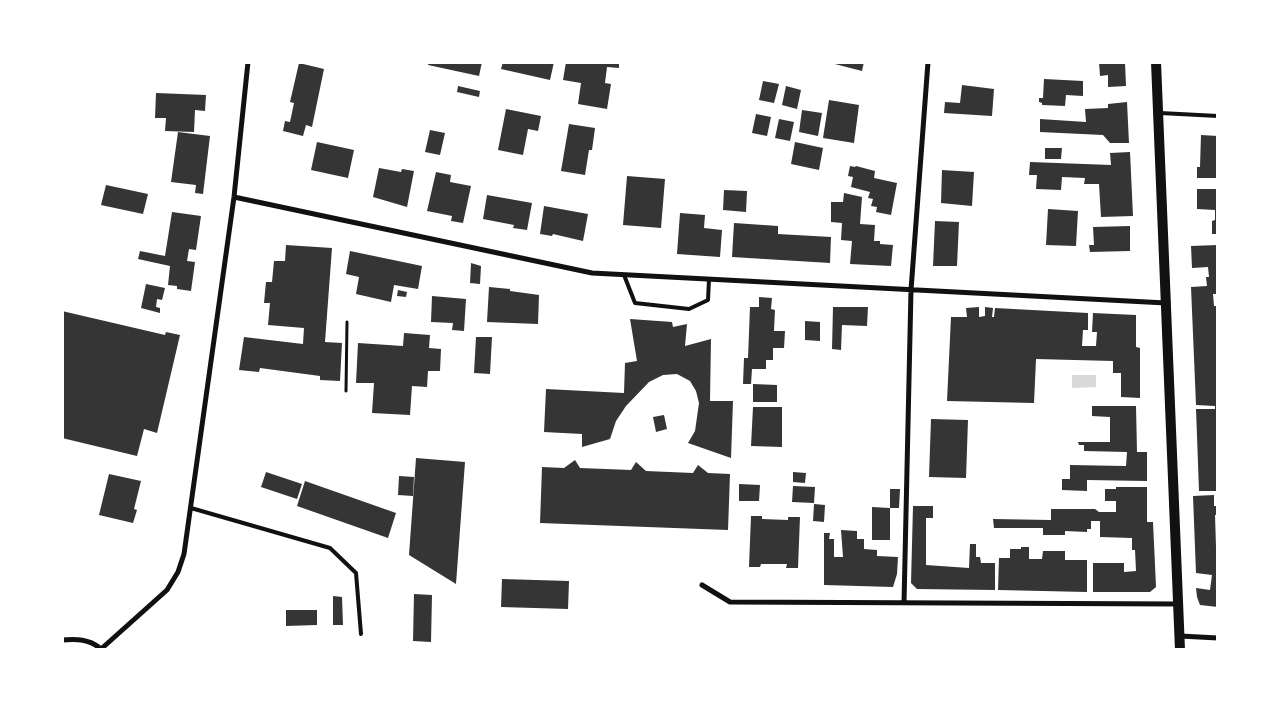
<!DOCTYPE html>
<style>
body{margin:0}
#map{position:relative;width:1280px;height:712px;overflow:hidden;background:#fff;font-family:"Space Grotesk",sans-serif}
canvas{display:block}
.frame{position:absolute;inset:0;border:64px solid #fff;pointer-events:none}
</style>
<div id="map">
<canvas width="1280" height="712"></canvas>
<div class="frame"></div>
</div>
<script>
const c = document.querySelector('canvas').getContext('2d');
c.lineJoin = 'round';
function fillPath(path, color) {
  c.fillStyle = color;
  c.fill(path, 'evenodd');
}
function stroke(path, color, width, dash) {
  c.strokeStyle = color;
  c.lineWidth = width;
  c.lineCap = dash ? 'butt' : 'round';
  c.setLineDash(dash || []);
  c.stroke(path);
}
fillPath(new Path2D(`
 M1072 375H1096V387L1072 388Z`), '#d9d9d9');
fillPath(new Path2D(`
 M429 62H482L479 76 428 65Z
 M503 62H554L550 80 501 69Z
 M566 62H619V68L607 67 605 83 611 84 607 109 578 104 581 83 563 80Z
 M827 62H864L862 71Z
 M1099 62H1125L1126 86 1108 87V75L1100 76Z
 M299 63 324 69 312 127 306 125 303 136 283 131 285 121 290 122 294 103 290 102Z
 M1044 79 1083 81V96L1066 95 1065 106 1042 105V103L1039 102V98H1043Z
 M763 81 779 84 774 103 759 100Z
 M962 85 994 89 992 116 944 113 945 102 960 103Z
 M458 86 480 91 479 97 457 92Z
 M786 86 801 90 797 109 782 105Z
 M156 93 206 95 205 111 195 110 194 132 165 131 166 118H155Z
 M829 100 859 105 854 143 823 138Z
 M1127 102 1129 143H1110L1103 135 1040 132V119L1086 122 1085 109 1108 108V104Z
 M506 109 541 116 538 131 528 129 523 155 498 150Z
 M802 110 822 113 818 136 799 132Z
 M756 114 771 117 767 136 752 133Z
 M779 119 794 122 790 141 775 138Z
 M569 124 595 128 592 150H589L585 175 561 171Z
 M430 130 445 133 440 155 425 152Z
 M178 132 210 136 203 194 195 193 196 185 171 182Z
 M1201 135 1218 136V178H1197V167H1200Z
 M317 142 354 150 348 178 311 170Z
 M795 142 823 148 819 170 791 164Z
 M1045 148H1062L1061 159H1045Z
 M1130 152 1133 216 1101 217 1099 184H1084L1085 178 1062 177 1061 190 1036 189 1037 175H1029L1030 162 1111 165 1110 153Z
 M850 166 855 167 856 166 875 171 874 178 897 183 891 215 876 212 877 207 871 206 873 199 868 198 870 192 851 187 853 177 848 176Z
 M379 168 401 172 402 169 414 171 407 207 373 197Z
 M942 170 974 172 972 206 941 203Z
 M436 172 451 175 450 182 471 186 463 223 451 221 452 216 427 211Z
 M627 176 665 179 661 228 623 225Z
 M106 185 148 194 143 214 101 205Z
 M1197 189H1218V234H1212V221L1215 220V210L1197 209Z
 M724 190 747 191 746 212 723 210Z
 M844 193 862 197 860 224 875 225 874 241H880V244L893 245 891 266 850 264 852 241 841 240 842 223 831 222V202H843Z
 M487 195 532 203 527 230 513 228 514 225 483 219Z
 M544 206 588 214 583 241 553 234 552 236 540 234Z
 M1048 209 1078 211 1076 246 1046 245Z
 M172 212 201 216 196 250 189 249 187 261 195 262 191 291 177 289V286L168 285 170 266 138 259 140 251 165 256Z
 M680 213 705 215 704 228 722 230 720 257 677 254Z
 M935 221 959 222 957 266H933Z
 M734 223 778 226V234L831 237 830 263 732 257Z
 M1130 226V251L1090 252 1089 245H1094L1093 227Z
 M286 245 332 248 325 342 342 343 340 381 320 380V376L260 368 259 372 239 370 244 337 303 344 304 328 268 325 270 303H264L266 282H272L274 261H285Z
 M1218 245V294H1213L1214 306H1218V351L1216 352 1218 366V491H1199L1196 409H1215V406L1196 405 1191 287 1207 286 1206 277H1209L1208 267 1192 268 1191 246Z
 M350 251 422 266 418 289 394 285 391 302 356 294 359 277 346 274Z
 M471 263 481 266 480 284 470 283Z
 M146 284 165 288 162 300 157 299 156 307 160 308V313L141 308Z
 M489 287 510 289V291L539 295 538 324 487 322Z
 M398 290 407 292 406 297 397 296Z
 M432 296 466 299 464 331 452 330 453 323 431 322Z
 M759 297 772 298 771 309 775 310 774 331H785L784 348H773V360H766V369H752L751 384H743L744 358H748L750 307H759Z
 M833 307H868L867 326 842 325 841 350 832 349Z
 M979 307V317L985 316V307L993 308 992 317H994L995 308 1088 313V330H1083L1082 346H1096L1097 332H1092L1093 313 1136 315V347L1140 348V398L1121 397V373H1113V361L1036 359 1034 403 947 401 951 317H967L966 308Z
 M62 311 165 335 166 332 180 335 157 433 144 429 137 456 62 438Z
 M630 319 672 322 673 327 687 324 685 346 711 339 710 401H733L731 458 688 443 695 431 699 403 696 391 690 381 677 374 663 375 649 382 626 406 616 421 610 439 582 447V434L544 432 546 389 624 393 625 363 637 361Z
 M805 321 820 322V341L805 340Z
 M404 333 430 335 429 348 441 349 440 371H428L427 387 412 386 410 415 372 413 374 383H356L358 343 403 346Z
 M476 337H492L490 374 474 373Z
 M753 384 777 385V402H753Z
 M1092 406H1136L1137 452H1147V481L1087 480V491L1062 490V479H1070V465L1126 466 1127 452 1084 451V445H1079L1078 442H1110V417L1092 416Z
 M753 407H782V447L751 446Z
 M664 415 667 429 656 432 653 417Z
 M931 419 968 420 966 478 929 477Z
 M416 458 465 462 456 584 409 555Z
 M575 460 580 468 631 470 636 462 646 471 693 473 698 465 708 473 730 474 728 530 540 523 542 467 564 468Z
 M266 472 302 484 297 499 261 487Z
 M793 472 806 473 805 483 793 482Z
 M109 474 141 481 134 509 137 510 133 523 99 515Z
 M399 476 414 477 413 496 398 495Z
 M305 481 396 513 388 538 297 506Z
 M739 484 760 485 759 501H739Z
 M793 486 815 487 814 503 792 502Z
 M1116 487H1147V522H1153L1155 565 1156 587 1150 592H1093V563H1124V572L1136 571 1135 550H1132V538L1100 537V521H1091V529H1087V532L1065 531V535H1043V528H994L993 519 1051 520V509H1095L1099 512H1116V501H1105V489H1116Z
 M890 489H900L899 508H890Z
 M1214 495V506H1218V515H1215L1216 547H1218V607L1200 605 1197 597 1196 588 1210 590 1212 575 1196 573 1193 496Z
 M814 504 825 505 824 522 813 521Z
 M913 506H933V518H926V565L969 568 970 544H976V557H980L981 563H995V590L917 589 911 583Z
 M872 507 890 508V540H872Z
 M751 516H762V519L788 520V517H800L798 568H786L787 564H761L760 567H749Z
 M841 530 857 531V539H864V549L877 550V556L898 557 897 574 893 587 824 585V533H830L829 539H834V557H843Z
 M1021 547H1029V559H1042L1043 551H1065V560H1087V592L998 590 999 558H1010V549H1021Z
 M502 579 569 581 568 609 501 607Z
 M414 594 432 595 431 642 413 641Z
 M333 596 342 597 343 625H333Z
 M286 610H317V625L286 626Z`), '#353535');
stroke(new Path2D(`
 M346 391 347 322`), '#111', 3);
stroke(new Path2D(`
 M1160 113 1218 116
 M624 275 635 303 689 309 708 300 709 279
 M191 508 330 548 356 573 361 634`), '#111', 4);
stroke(new Path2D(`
 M234 197 592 273 1166 303
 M702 585 730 602 1178 604
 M904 603 911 290 928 62
 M1180 636 1218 638
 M62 640C78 639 88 639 100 648
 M100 650 167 590 178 572 184 554 234 197 248 62`), '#111', 5);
stroke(new Path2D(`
 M1156 62 1180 650`), '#111', 10);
</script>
